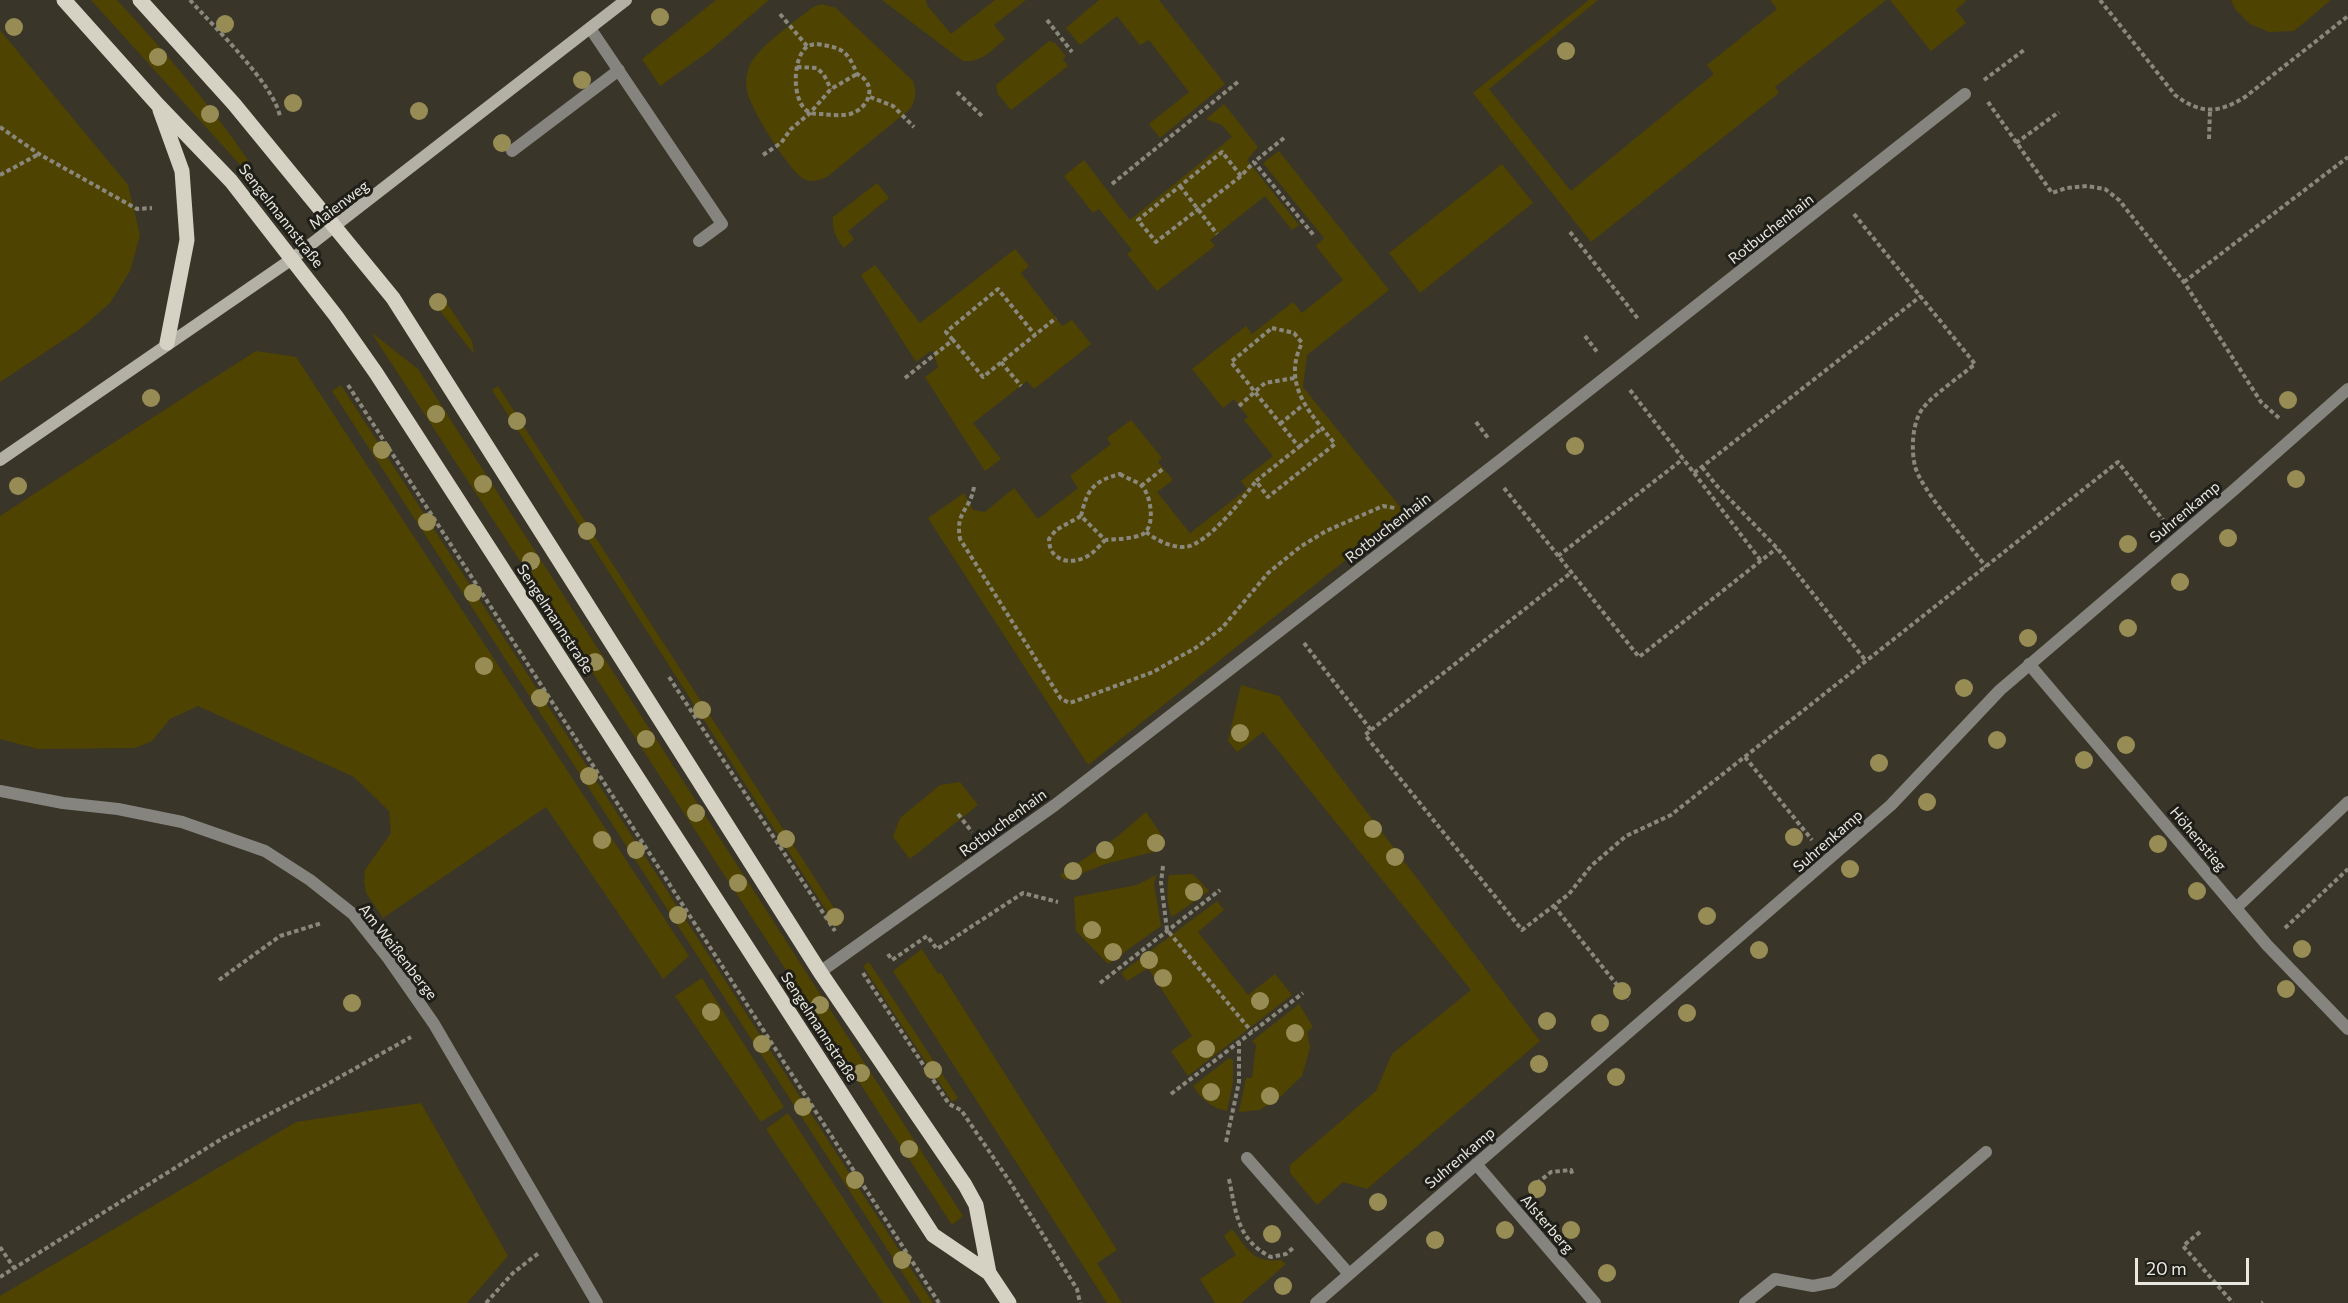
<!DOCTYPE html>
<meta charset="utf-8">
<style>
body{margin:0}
#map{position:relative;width:2348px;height:1303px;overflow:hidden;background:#393629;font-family:Commissioner,sans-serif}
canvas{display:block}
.scale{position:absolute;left:2135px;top:1258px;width:114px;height:27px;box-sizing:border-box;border:3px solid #eae9e0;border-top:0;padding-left:8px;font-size:18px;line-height:21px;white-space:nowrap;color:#eae9e0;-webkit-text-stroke:4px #1f1e18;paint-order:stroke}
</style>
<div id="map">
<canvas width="2348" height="1303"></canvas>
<div class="scale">20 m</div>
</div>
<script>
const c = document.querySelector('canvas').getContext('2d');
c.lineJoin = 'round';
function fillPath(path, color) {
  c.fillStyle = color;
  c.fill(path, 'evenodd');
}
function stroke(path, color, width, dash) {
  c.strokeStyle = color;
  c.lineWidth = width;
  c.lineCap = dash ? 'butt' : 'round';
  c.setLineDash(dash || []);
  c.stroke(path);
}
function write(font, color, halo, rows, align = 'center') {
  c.font = font + ' Commissioner,sans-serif';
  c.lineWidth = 6;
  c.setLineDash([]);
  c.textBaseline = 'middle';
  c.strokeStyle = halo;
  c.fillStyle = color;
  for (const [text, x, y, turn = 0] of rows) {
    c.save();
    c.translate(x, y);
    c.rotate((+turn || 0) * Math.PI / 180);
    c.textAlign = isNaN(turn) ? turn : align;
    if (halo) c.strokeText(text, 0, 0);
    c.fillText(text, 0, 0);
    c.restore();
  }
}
fillPath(new Path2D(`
 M91 0H117C165 52 210 104 250 163L251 168 248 171 243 168Z
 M716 0H769L708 52 660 86 642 59Z
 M882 0H926L927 5 951 34 995 0H1026L994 25 1005 39C992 50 981 63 963 61Z
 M1099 0H1159L1225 84 1160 138 1149 124 1189 92 1149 40 1140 45 1117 16 1080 45 1066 28Z
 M1589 0H1598L1489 89 1571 191 1714 74 1707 65 1777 9 1770 0H1886L1775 87 1779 93 1591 242 1473 93Z
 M1890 0H1967L1956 10 1966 23 1931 51Z
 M2231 0H2331L2294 31 2269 32 2250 24 2235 9Z
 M822 4 836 8 913 81C917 92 916 99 910 109L827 177C819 180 812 183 804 179 790 172 752 111 748 94 745 86 746 76 749 67 756 48 797 20 813 7Z
 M0 30 128 185 140 235 130 271 110 303 80 329 0 382Z
 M1049 41 1055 43 1066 56 1063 59 1068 66 1011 110 998 94 996 85Z
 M1224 104 1258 147 1247 160 1299 225 1292 230 1265 196 1210 240 1215 246 1157 291 1127 254 1132 250 1099 209 1093 213 1064 176 1084 160 1130 220 1232 137 1222 125 1206 119Z
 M1279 151 1389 290 1307 355 1303 387 1405 513 1088 765 928 518 964 493 973 510 985 512 1014 488 1038 519 1078 488 1070 476 1111 444 1107 438 1131 420 1162 458 1158 462 1173 480 1157 492 1190 533 1247 489 1241 481 1273 456 1244 420 1248 417 1234 399 1223 408 1192 369 1246 326 1252 334 1293 302 1302 313 1343 280 1316 246 1324 238 1263 163Z
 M1502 164 1533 203 1420 293 1389 253Z
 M877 183 889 198 848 231 854 239 844 248C836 238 832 230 833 217Z
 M1015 249 1029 266 1021 273 1062 326 1072 320 1091 344 1034 389 1027 381 973 423 1001 459 985 471 925 377 938 367 932 350 916 362 861 275 875 265 920 323Z
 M442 296 472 341 474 354 434 303Z
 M371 332 418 369 963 1216 952 1225Z
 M256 351 296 357 689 956 663 979 546 807 383 918 366 893 364 881 365 870 391 833 389 811 354 777 198 706 170 719 152 741 135 748 38 749 0 739V516Z
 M341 385 933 1303H922L332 391Z
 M498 386 843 922 837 927 492 390Z
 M1241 685 1279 696 1540 1041 1367 1189 1343 1182 1317 1205 1290 1173V1165L1376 1091 1392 1054 1471 990 1263 732 1237 752 1228 741Z
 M960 782 978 805 910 859 893 837 900 818 940 785Z
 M1146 812 1164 839 1161 850 1105 864 1065 880 1060 875 1117 837Z
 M1193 874 1209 891 1172 917C1166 906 1167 887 1169 875Z
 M1156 875 1154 884 1161 926 1108 964 1076 931 1074 897 1137 885Z
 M1217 901 1224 910 1198 932 1248 995 1275 974 1292 995 1188 1076 1171 1051 1192 1036 1148 968 1127 981 1121 973Z
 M922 949 938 974 941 973 1117 1250 1097 1263 1122 1303H1107L893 971Z
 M869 962 958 1098 952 1102 863 966Z
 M702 978 784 1107 761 1122 675 996Z
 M1299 1004 1313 1027 1307 1032 1310 1048 1302 1076 1278 1099 1259 1110 1239 1112 1246 1078H1252L1256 1045 1252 1041Z
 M1229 1058 1233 1060V1082L1227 1111C1210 1107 1203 1100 1193 1086Z
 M421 1103 508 1256 467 1303H0V1296L296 1122Z
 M788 1113 911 1303H883L766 1129Z
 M1232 1229C1249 1250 1252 1263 1281 1260L1286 1264 1241 1303H1215L1200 1279 1236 1255 1224 1236Z`), '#4f4301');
stroke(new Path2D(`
 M190 0C213 26 275 85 280 117
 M2100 0 2175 95C2200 114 2218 114 2245 97L2348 16
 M780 14 807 46
 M1047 20 1072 52
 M817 44C843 48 847 50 857 74 878 84 870 108 850 114 841 116 831 115 822 114 818 114 812 114 809 112 791 103 792 56 808 46 811 45 814 44 817 44Z
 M797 67 817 68 824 75 831 89
 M1984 80 2024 50
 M957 92 984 118
 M870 97 893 106 914 127
 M1988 102 2052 193 2066 188 2087 186 2105 189 2119 200 2184 282 2261 402 2279 418
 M0 127 39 154 137 209 152 208
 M1284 138 1254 162 1315 237
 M2209 139 2210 110
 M2016 143 2059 112
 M763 155 781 143 791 129 810 113 831 89 857 74
 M0 175 39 154
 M1241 176 1222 152 1138 220 1156 242 1241 176 1254 162
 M1112 184 1239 81
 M1180 186 1217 234
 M1854 214 1975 364C1962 375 1933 395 1923 408 1912 422 1911 450 1915 466 1921 490 1969 544 1986 567
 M1570 232 1639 320
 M2184 282 2348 157
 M1272 328 1294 333 1302 343C1281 385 1311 414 1335 444L1268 497 1256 481 1299 447 1231 362Z
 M1585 336 1598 353
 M953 340 946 332 998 289 1035 335
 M1001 362 1021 386
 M905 378 953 340 983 377 1056 318
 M348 385 939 1303
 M1630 390 1694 473 1921 296
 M1239 406 1265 383 1295 378
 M1476 422 1488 438
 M1280 424 1303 405
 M1299 447 1322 428
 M1702 467 1716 485 1777 548 1866 661
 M1694 473 1761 561
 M1120 474C1126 478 1136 481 1141 485 1151 494 1156 526 1143 534 1133 539 1117 539 1105 540L1081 516C1087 490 1093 481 1120 474Z
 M1141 486 1164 468
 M974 487C970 511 955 511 960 539L1061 699 1070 703 1153 672 1197 647 1222 628 1268 573 1300 547 1326 531 1383 506 1395 508
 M1504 488 1639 657 1777 548
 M1081 516 1056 530 1049 539C1049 563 1074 566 1091 554 1096 550 1101 544 1105 540
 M1146 532C1156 540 1172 548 1185 547 1207 545 1243 499 1256 481
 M1558 556 1683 459
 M1304 643 1371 730 1365 735 1522 930 1569 894 1591 866 1626 836 1671 815 2118 462 2163 520
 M669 677 835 931
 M1371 730 1572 572
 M1745 757 1812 840
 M958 814 972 832
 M1163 866 1161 882 1167 930 1252 1032
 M1554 906 1629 1000
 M2285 928 2348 869
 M888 954 892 960 927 936 937 949 1023 893 1058 902
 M863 973 949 1104 961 1110 1008 1179 1077 1289 1080 1303
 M219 980 280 936 322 923
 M1100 983 1220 890
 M1171 1094 1303 993
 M1226 1142 1239 1082V1042
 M1229 1179C1236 1212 1237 1240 1271 1257L1286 1254 1293 1248
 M1531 1188 1551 1172 1571 1170 1573 1176
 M2200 1232 2183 1246 2233 1303
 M0 1247 14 1268
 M0 1277 223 1138 322 1087 411 1037
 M486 1303 513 1273 540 1252
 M2262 1303 2263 1302`), '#8a887d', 4, [4.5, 3]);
stroke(new Path2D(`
 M590 28 722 224 699 241
 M512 151 619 70
 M2236 908 2348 802
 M1247 1158 1349 1274
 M1745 1303 1775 1279 1813 1286 1833 1282 1986 1152`), '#86847e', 12);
stroke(new Path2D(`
 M2029 664 2267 945 2348 1029
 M0 791 63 803 118 809 182 822 265 851 310 880 353 914 388 958 434 1024 597 1303
 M820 972 1055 805 1117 757 1503 458 1965 94
 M1476 1164 1595 1303
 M1316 1303 1891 805 2000 690 2235 489 2348 389`), '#86847e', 12);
stroke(new Path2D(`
 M0 460 292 259 626 0`), '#b3b0a6', 12);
stroke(new Path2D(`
 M64 0 158 105 231 181 336 316 376 373 933 1235 989 1273
 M140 0 234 104 393 298 820 972 965 1185 976 1205 989 1273 1009 1303
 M160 110 182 171 187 240 167 343`), '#d5d2c4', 15);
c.fillStyle = '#988c55';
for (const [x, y] of [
 [660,17],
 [225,24],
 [14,27],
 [1566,51],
 [158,57],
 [582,80],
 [293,103],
 [419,111],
 [210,114],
 [502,143],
 [438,302],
 [151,398],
 [2288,400],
 [436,414],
 [517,421],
 [1575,446],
 [382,450],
 [2296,479],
 [483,484],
 [18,486],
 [427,522],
 [587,531],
 [2228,538],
 [2128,544],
 [531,561],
 [2180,582],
 [473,593],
 [2128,628],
 [2028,638],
 [595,662],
 [484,666],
 [1964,688],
 [540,698],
 [702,710],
 [1240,733],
 [646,739],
 [1997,740],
 [2126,745],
 [2084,760],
 [1879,763],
 [589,776],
 [1927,802],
 [696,813],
 [1373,829],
 [1794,837],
 [786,839],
 [602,840],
 [1156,843],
 [2158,844],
 [636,850],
 [1105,850],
 [1395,857],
 [1850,869],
 [1073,871],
 [738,883],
 [2197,891],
 [1194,892],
 [678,915],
 [1707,916],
 [835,917],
 [1092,930],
 [2302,949],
 [1759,950],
 [1113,952],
 [1149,960],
 [1163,978],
 [2286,989],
 [1622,991],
 [1260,1001],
 [352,1003],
 [820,1005],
 [711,1012],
 [1687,1013],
 [1547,1021],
 [1600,1023],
 [1295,1033],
 [762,1044],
 [1206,1049],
 [1539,1064],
 [933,1070],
 [861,1073],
 [1616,1077],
 [1211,1092],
 [1270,1096],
 [803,1107],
 [909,1149],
 [855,1180],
 [1537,1189],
 [1378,1202],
 [1505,1230],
 [1571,1230],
 [1272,1234],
 [1435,1240],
 [902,1260],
 [1607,1273],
 [1283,1286]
]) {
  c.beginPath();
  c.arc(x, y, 9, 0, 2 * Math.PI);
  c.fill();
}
write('15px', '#eae9e0', '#1f1e18', [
 ["Maienweg",339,205,-37],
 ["Sengelmannstraße",281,216,52],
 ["Rotbuchenhain",1771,229,-38],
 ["Suhrenkamp",2185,512,-40],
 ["Rotbuchenhain",1388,528,-38],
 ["Sengelmannstraße",555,619,57],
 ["Rotbuchenhain",1003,823,-36],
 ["Höhenstieg",2198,839,50],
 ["Suhrenkamp",1828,841,-41],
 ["Am Weißenberge",398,952,52],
 ["Sengelmannstraße",819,1027,57],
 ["Suhrenkamp",1460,1158,-40],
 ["Alsterberg",1547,1224,49]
]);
</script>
